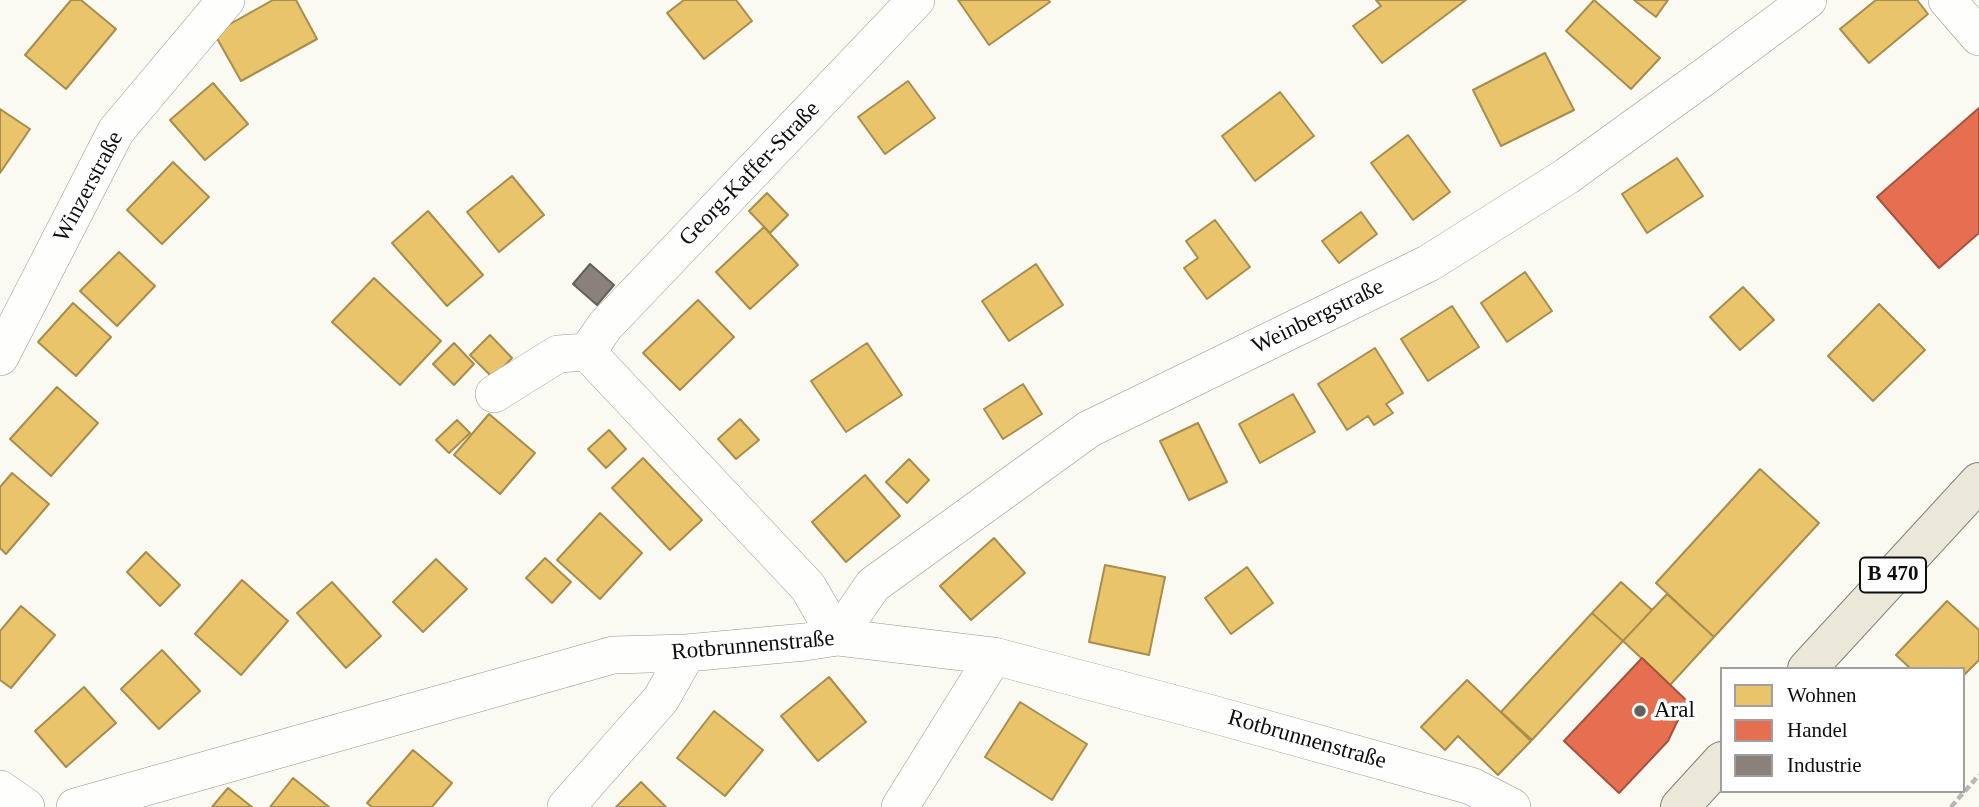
<!DOCTYPE html>
<meta charset="utf-8">
<style>
body{margin:0}
#map{position:relative;width:1979px;height:807px;overflow:hidden;background:#fafaf2;font-family:"Times New Roman",serif}
canvas{display:block}
.legend{position:absolute;left:1720px;top:667px;width:245px;height:126px;box-sizing:border-box;background:#fff;border:2px solid #9f9f9f;margin:0;padding:9px 12px;list-style:none;font-size:21px;color:#0e0e0e}
.legend li{display:flex;align-items:center;gap:14px;height:35px}
.legend b{width:35px;border:2px solid #9f9f9f}
</style>
<div id="map">
<canvas width="1979" height="807"></canvas>
<ul class="legend">
<li><b style="height:19px;background:#e9c46a"></b>Wohnen</li>
<li><b style="height:19px;background:#e76f51"></b>Handel</li>
<li><b style="height:19px;background:#8a817c"></b>Industrie</li>
</ul>
</div>
<script>
const c = document.querySelector('canvas').getContext('2d');
c.lineJoin = 'round';
function fillPath(path, color) {
  c.fillStyle = color;
  c.fill(path, 'evenodd');
}
function stroke(path, color, width, dash) {
  c.strokeStyle = color;
  c.lineWidth = width;
  c.lineCap = dash ? 'butt' : 'round';
  c.setLineDash(dash || []);
  c.stroke(path);
}
function write(font, color, halo, rows, align = 'center') {
  c.font = font + ' "Times New Roman",serif';
  c.lineWidth = 7;
  c.setLineDash([]);
  c.textBaseline = 'middle';
  c.strokeStyle = halo;
  c.fillStyle = color;
  for (const [text, x, y, turn = 0] of rows) {
    c.save();
    c.translate(x, y);
    c.rotate((+turn || 0) * Math.PI / 180);
    c.textAlign = isNaN(turn) ? turn : align;
    if (halo) c.strokeText(text, 0, 0);
    c.fillText(text, 0, 0);
    c.restore();
  }
}
const homes = new Path2D(`
 M71 0H81L116 29 66 89 25 55Z
 M273 0H296L317 39 241 81 214 33Z
 M684 0H736L752 21 704 59 667 13Z
 M958 0H1048L1050 2 989 45Z
 M1376 0H1466L1382 63 1353 26 1381 6Z
 M1594 0 1660 58 1631 89 1566 31Z
 M1634 0H1668L1656 17Z
 M1876 0H1917L1928 14 1869 63 1840 29Z
 M1545 53 1574 110 1501 146 1473 90Z
 M908 81 935 118 885 154 858 117Z
 M213 83 248 124 205 160 170 120Z
 M1280 92 1314 136 1255 181 1222 136Z
 M0 109 30 129 0 173Z
 M1408 135 1450 192 1413 220 1371 163Z
 M1677 158 1703 196 1647 233 1622 194Z
 M173 162 209 197 162 244 127 210Z
 M512 176 544 215 499 252 467 212Z
 M767 193 788 215 770 233 749 211Z
 M428 211 483 275 447 306 392 243Z
 M1361 212 1377 234 1339 263 1322 241Z
 M1215 220 1250 267 1207 299 1184 268 1198 258 1186 241Z
 M764 227 798 265 750 309 716 272Z
 M119 252 155 286 117 326 80 291Z
 M1036 264 1063 305 1009 341 982 301Z
 M1525 272 1552 311 1507 342 1481 303Z
 M374 278 441 341 400 385 332 322Z
 M1743 287 1774 320 1740 350 1710 317Z
 M698 300 734 337 680 390 643 353Z
 M73 303 111 337 76 376 38 342Z
 M1879 304 1925 350 1873 401 1828 356Z
 M1452 306 1479 347 1428 381 1401 339Z
 M490 335 512 358 493 378 470 355Z
 M454 343 474 364 454 385 433 364Z
 M867 343 902 395 846 432 811 381Z
 M1375 348 1403 393 1386 404 1393 413 1374 425 1368 416 1347 430 1318 384Z
 M1023 384 1042 414 1003 439 984 409Z
 M57 387 98 423 51 476 10 439Z
 M1293 394 1315 432 1260 463 1239 424Z
 M489 414 535 453 500 494 454 455Z
 M740 419 759 440 736 459 718 439Z
 M457 420 470 433 449 453 436 440Z
 M1198 423 1227 482 1189 500 1160 441Z
 M609 430 626 449 606 468 588 449Z
 M643 458 702 520 670 550 612 488Z
 M909 459 929 480 907 503 886 482Z
 M1760 469 1819 523 1714 637 1656 583Z
 M12 473 49 504 6 554 0 548V487Z
 M865 475 900 516 846 562 812 522Z
 M600 513 642 553 600 599 557 560Z
 M994 538 1025 573 971 620 940 586Z
 M146 552 180 585 160 606 127 572Z
 M545 558 571 582 552 603 526 578Z
 M436 559 467 589 423 632 393 602Z
 M1105 565 1165 577 1149 655 1089 642Z
 M1247 567 1273 603 1231 634 1205 598Z
 M242 580 288 621 241 675 195 634Z
 M332 582 381 636 346 668 297 613Z
 M1621 582 1652 610 1623 641 1592 613Z
 M1667 594 1714 637 1670 685 1623 641Z
 M1947 601 1979 630V660L1963 676V669H1911L1896 655Z
 M21 606 55 635 11 688 0 680V631Z
 M1592 613 1623 641 1532 740 1501 712Z
 M162 650 200 691 159 729 121 689Z
 M829 677 866 722 818 761 781 716Z
 M1467 680 1531 741 1498 775 1458 736 1445 750 1421 727Z
 M84 687 116 723 66 767 35 731Z
 M1020 702 1087 744 1052 800 985 757Z
 M714 711 763 750 725 796 677 758Z
 M413 750 452 783 432 807H372L367 803Z
 M293 778 329 807H270Z
 M641 782 666 807H616Z
 M228 788 252 807H212Z`);
fillPath(homes, '#e9c46a');
stroke(homes, '#a78d4e', 2);
const shops = new Path2D(`
 M1979 108V233L1939 268 1877 197Z
 M1642 658 1687 701 1668 741 1619 793 1564 741Z`);
fillPath(shops, '#e76f51');
stroke(shops, '#a6523d', 2);
const industry = new Path2D(`
 M590 264 614 285 597 305 573 284Z`);
fillPath(industry, '#8a817c');
stroke(industry, '#655e5b', 2);
const minor = new Path2D(`
 M916 0 605 326 587 352 808 587 837 637 873 585 1089 429 1429 263 1567 176 1711 72 1808 0
 M1947 0 1979 37
 M0 357 116 131 226 0
 M494 394 558 354 587 352
 M0 789 26 807
 M75 807 613 655 687 653 805 642 837 637 994 656 1205 712 1471 786 1512 807
 M566 807 661 699 687 653
 M900 807 994 656`);
const major = new Path2D(`
 M1807 669 1979 482
 M1680 807 1722 761`);
stroke(minor, '#949491', 38);
stroke(major, '#82827e', 40);
stroke(new Path2D(`
 M1951 807 1979 775`), '#b8b8b6', 4.5, [7, 3.5]);
stroke(minor, '#fefefd', 37);
stroke(major, '#ebe8da', 38);
for (const [x, y, r, color] of [
 [1640,711,7,"#61615e"]
]) {
  const dot = new Path2D();
  dot.arc(x, y, r, 0, 2 * Math.PI);
  c.fillStyle = color;
  c.fill(dot);
  stroke(dot, '#fff', 2.5);
}
for (const [x, y, w] of [
 [1893,575,66]
]) {
  const box = new Path2D();
  box.roundRect(x - w / 2, y - 17.5, w, 35, 5);
  c.fillStyle = '#fff';
  c.fill(box);
  stroke(box, '#0e0e0e', 2);
}
write('bold 21px', '#0e0e0e', null, [
 ["B 470",1893,575]
]);
write('23px', '#0e0e0e', '#fff', [
 ["Georg-Kaffer-Straße",750,174,-46],
 ["Winzerstraße",89,187,-62],
 ["Weinbergstraße",1318,317,-26],
 ["Rotbrunnenstraße",753,646,-5],
 ["Rotbrunnenstraße",1307,740,16]
]);
write('23px', '#0e0e0e', '#fff', [
 ["Aral",1654,711]
], 'left');
</script>
